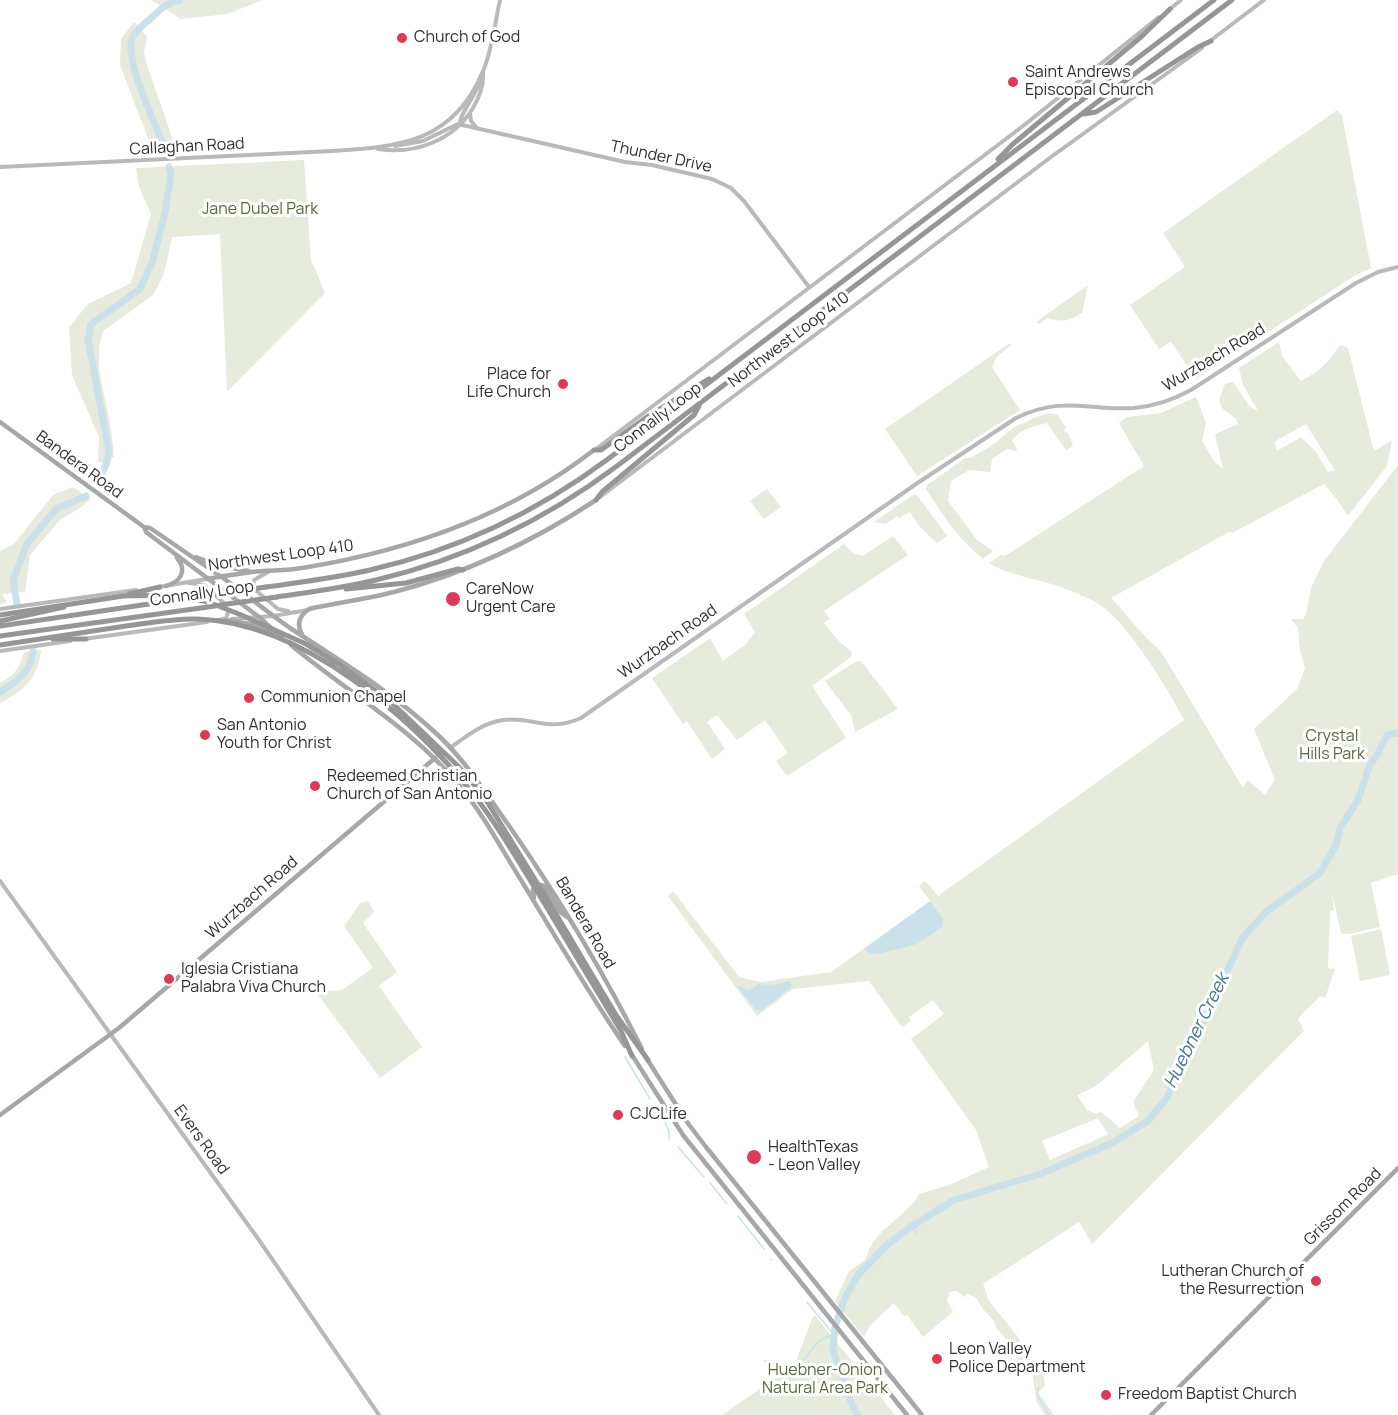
<!DOCTYPE html>
<style>
body{margin:0}
canvas{display:block;background:#fff}
</style>
<canvas width="1398" height="1415"></canvas>
<script>
const c = document.querySelector('canvas').getContext('2d');
c.lineJoin = 'round';
function fillPath(path, color) {
  c.fillStyle = color;
  c.fill(path, 'evenodd');
}
function stroke(path, color, width, dash) {
  c.strokeStyle = color;
  c.lineWidth = width;
  c.lineCap = dash ? 'butt' : 'round';
  c.setLineDash(dash || []);
  c.stroke(path);
}
function write(font, color, halo, rows, align = 'center') {
  c.font = font + ' Manrope,sans-serif';
  c.lineWidth = 6;
  c.setLineDash([]);
  c.textBaseline = 'middle';
  c.strokeStyle = halo;
  c.fillStyle = color;
  for (const [text, x, y, turn = 0] of rows) {
    c.save();
    c.translate(x, y);
    c.rotate((+turn || 0) * Math.PI / 180);
    c.textAlign = isNaN(turn) ? turn : align;
    if (halo) c.strokeText(text, 0, 0);
    c.fillText(text, 0, 0);
    c.restore();
  }
}
fillPath(new Path2D(`
 M151 0H263L227 14 181 19Z
 M134 22 147 37 144 52 146 62 173 140 151 146 120 65 121 39Z
 M1337 110 1342 115 1371 268 1354 276 1196 379 1171 342 1159 349 1130 305 1185 267 1163 233Z
 M304 160 311 262 314 266 325 293 227 392 220 234 172 237 164 274 153 295 103 331 99 347V369L111 429 114 457 101 463 98 461 99 437 72 375 69 327 88 304 131 283 151 214 139 187 136 168Z
 M1088 285 1082 313C1069 321 1062 323 1048 318L1039 324 1036 322Z
 M1279 342 1282 356 1301 381C1319 372 1329 362 1340 345L1348 348 1374 451 1392 440 1387 466 1348 516 1339 502 1324 484 1232 533 1229 532 1111 598C1123 610 1132 623 1144 635 1150 642 1156 646 1162 653L1243 788 1248 780 1265 795 1275 780 1254 729 1297 689 1305 669 1300 650 1298 628 1291 619H1303L1306 615 1311 588 1324 561 1398 465V874L1371 883 1380 927 1350 934 1341 933 1332 893 1334 910 1330 911 1328 968 1335 969 1325 998 1320 996C1313 1005 1305 1009 1298 1019L1304 1031 1092 1244 1079 1222 983 1284 989 1301 1018 1337 1032 1362 1044 1375 1045 1386 1038 1392 1054 1415H1045L1036 1401 1033 1377 1017 1358 1012 1347 996 1327 994 1321 982 1308 976 1298 968 1294 963 1297C960 1291 954 1289 949 1293L947 1301 953 1312 923 1337 907 1315 904 1316 894 1303 870 1325 864 1337 835 1301 849 1271 866 1259C874 1227 904 1221 919 1194L949 1185 989 1167 976 1130 911 1039 944 1014 933 1000 909 1017 911 1021 902 1027 869 981 793 989 757 1016 668 896 673 891 739 977 761 982 831 972 930 901 919 886 925 881 938 896 1184 720C1168 689 1132 630 1104 608 1092 599 1077 593 1063 588 1038 578 1012 577 989 563L1001 555 1005 556 1144 466 1119 423 1127 417 1161 413 1196 397 1206 423 1202 441 1214 461 1223 469 1215 434 1238 424 1236 419 1222 408 1219 400 1225 384 1233 382 1250 407 1258 411 1243 385 1239 368ZM1306 424 1335 470 1328 472 1316 452 1301 437 1277 451 1274 442ZM1148 1041 1154 1070 1133 1102 1139 1116 1120 1128 1101 1112 1096 1114 1087 1110 1077 1095 1096 1086ZM1098 1118 1108 1134 1050 1160 1042 1141Z
 M1012 344 997 357 992 367 1020 410 917 476 885 429 1007 345Z
 M1049 413 1058 415 1066 428 1064 430 1066 433 1068 432 1073 446 1066 450 1047 423C1033 426 1021 429 1012 440L1017 449 1015 451 1007 449 992 459 990 472 969 470 951 481 948 501 977 540 993 551 983 559C959 540 942 514 926 489L927 485 964 459 972 457 991 446 1013 428 1036 417Z
 M73 487 90 499 83 506 60 520 30 555 25 592 2 594 7 603 0 604V551L14 544 53 495Z
 M767 489 781 507 764 519 750 501Z
 M913 495H917L947 536 937 543 920 527 910 512 899 518 897 516 886 524 874 522Z
 M893 536 908 555 824 611 830 619 824 623 840 642 852 652 851 657 812 686 846 738 787 776 776 761 788 753 765 720 737 740 717 715 707 722 725 749 712 759 687 721 683 724 652 678 710 638 723 661 746 644 755 632 744 614 844 544 854 554 863 556Z
 M41 650C38 679 25 690 0 703V683C16 674 19 669 24 652Z
 M857 661H861L898 709 855 732 851 715 825 681Z
 M368 901 374 912 363 923 397 972 379 986 422 1047 380 1078 316 992 342 990 373 968 344 926 361 902Z
 M1381 929 1390 975 1360 981 1351 936Z
 M814 1314 895 1415H722L795 1364Z`), '#e6ebdd');
fillPath(new Path2D(`
 M930 901 943 919V926L917 944 878 954H871L864 949Z
 M790 981 792 986 761 1011 755 1009 738 987 739 986 749 990 759 984 770 985Z`), '#cae1ea');
stroke(new Path2D(`
 M625 1057 650 1099
 M654 1105 661 1116
 M665 1122 669 1131V1139
 M678 1147 704 1177
 M710 1183 727 1204
 M738 1216 764 1249
 M912 1226 917 1233
 M771 1259 772 1260
 M765 1361C773 1362 784 1366 793 1365 811 1362 810 1339 834 1335L807 1302
 M1038 1388V1397L1049 1415`), '#cae1ea', 1.5);
stroke(new Path2D(`
 M166 151C157 127 122 57 133 36 137 30 144 24 149 20 159 11 167 2 180 0
 M97 482 106 465 109 451 88 340 91 324 140 289 152 263 165 213 171 173 169 167
 M17 604 13 580 27 544 56 509 86 496
 M0 692C16 682 32 671 33 651
 M858 1415 852 1405 833 1350 835 1327 844 1300 857 1276 887 1245 909 1228 954 1200 1040 1174 1112 1143 1148 1121 1166 1099 1179 1074 1243 937 1266 912 1320 873 1336 845 1340 828 1358 800 1370 764 1376 757 1387 735 1398 733`), '#cae1ea', 7);
stroke(new Path2D(`
 M1170 9 1181 0
 M1210 41 1264 0
 M470 113 471 121 476 127
 M460 124C459 113 479 93 481 77
 M395 146 423 141 458 124 625 162 652 165 712 179 731 188 744 201 809 287
 M378 149C415 155 454 140 473 108 480 96 484 85 483 72
 M0 167 332 151C400 147 454 142 483 71 492 51 495 22 500 0
 M596 449 1023 126 1159 17
 M600 497 1051 157 1202 48
 M268 572 254 580 253 588 278 609 288 611
 M189 583 204 585 225 604
 M158 587 207 579
 M0 609 136 590
 M232 619 273 616 308 610
 M215 621 226 618 229 610
 M84 639 207 622
 M0 651 70 641
 M450 748C467 736 482 723 503 720 533 716 547 733 581 718L916 484 1016 418C1064 395 1087 411 1134 408 1155 406 1173 400 1191 390L1356 283 1378 272 1398 267
 M0 881 259 1240 379 1415`), '#b9b9b9', 4);
stroke(new Path2D(`
 M0 422 144 527 150 528C171 542 192 557 213 571 240 589 264 610 290 628 342 662 395 694 440 737 469 765 489 798 512 830 560 900 604 973 642 1049
 M144 527 146 532 259 617 282 638
 M196 557 219 566 249 571
 M207 579C222 576 237 574 252 572 269 570 286 571 302 568 408 551 509 516 594 450
 M166 586C180 582 188 571 177 558
 M226 620 251 624 272 632
 M302 634C296 624 299 616 309 609 337 603 366 599 394 592 467 573 534 541 596 500
 M291 645C347 692 412 728 459 785 483 814 501 848 521 880 555 936 588 992 625 1046
 M534 898 533 889 541 885 544 886 560 912 567 917
 M632 1055 683 1135 907 1415
 M647 1059 687 1122 706 1147 922 1415
 M0 1115 119 1028 435 758
 M1151 1415 1398 1168`), '#a7a7a7', 4.5);
stroke(new Path2D(`
 M1084 114 1096 112 1198 47 1211 41
 M998 159 1013 144 1141 37 1170 9
 M594 450H601L647 417 709 379
 M596 500 602 492 694 415 699 406
 M266 587C301 582 336 578 370 570 457 550 537 512 608 459L1214 0
 M346 589 406 583 458 569 463 570
 M129 594 160 587
 M277 597C310 592 343 588 376 580 464 559 545 520 617 466L1232 0
 M0 621 64 607
 M0 626 203 596
 M0 636 215 606
 M53 639H86
 M547 899 616 1015 648 1060
 M543 901 621 1031 632 1056`), '#969696', 5);
stroke(new Path2D(`
 M203 596 266 587
 M220 605 277 597
 M0 615 123 596 176 595 208 602 239 614 306 644 339 664 391 702 457 765 483 795 547 899
 M0 645C42 639 84 632 126 626 150 623 174 618 198 619 303 623 411 716 474 795 500 828 521 866 543 901`), '#969696', 5);
for (const [x, y, r, color] of [
 [402,38,6,"#dd3a59"],
 [1013,82,6,"#dd3a59"],
 [563,384,6,"#dd3a59"],
 [453,599,8,"#dd3a59"],
 [249,698,6,"#dd3a59"],
 [205,735,6,"#dd3a59"],
 [315,786,6,"#dd3a59"],
 [169,979,6,"#dd3a59"],
 [618,1115,6,"#dd3a59"],
 [754,1157,8,"#dd3a59"],
 [1316,1281,6,"#dd3a59"],
 [937,1359,6,"#dd3a59"],
 [1106,1395,6,"#dd3a59"]
]) {
  const dot = new Path2D();
  dot.arc(x, y, r, 0, 2 * Math.PI);
  c.fillStyle = color;
  c.fill(dot);
  stroke(dot, '#fff', 2);
}
write('16px', '#2f2f2f', '#fff', [
 ["Church of God",414,38],
 ["Saint Andrews",1025,73],
 ["Episcopal Church",1025,91],
 ["Place for",551,375,"right"],
 ["Life Church",551,393,"right"],
 ["CareNow",466,590],
 ["Urgent Care",466,608],
 ["Communion Chapel",261,698],
 ["San Antonio",217,726],
 ["Youth for Christ",217,744],
 ["Redeemed Christian",327,777],
 ["Church of San Antonio",327,795],
 ["Iglesia Cristiana",181,970],
 ["Palabra Viva Church",181,988],
 ["CJCLife",630,1115],
 ["HealthTexas",768,1148],
 ["- Leon Valley",768,1166],
 ["Lutheran Church of",1304,1272,"right"],
 ["the Resurrection",1304,1290,"right"],
 ["Leon Valley",949,1350],
 ["Police Department",949,1368],
 ["Freedom Baptist Church",1118,1395]
], 'left');
write('16px', '#2f2f2f', '#fff', [
 ["Callaghan Road",187,147,-3],
 ["Thunder Drive",661,157,12],
 ["Northwest Loop 410",789,340,-37],
 ["Wurzbach Road",1214,358,-31],
 ["Connally Loop",658,418,-37],
 ["Bandera Road",79,465,36],
 ["Northwest Loop 410",281,556,-8],
 ["Connally Loop",202,594,-8],
 ["Wurzbach Road",668,642,-35],
 ["Wurzbach Road",252,898,-41],
 ["Bandera Road",585,923,60],
 ["Evers Road",201,1140,54],
 ["Grissom Road",1343,1207,-45]
]);
write('16px', '#57683e', '#fff', [
 ["Jane Dubel Park",260,210],
 ["Crystal",1332,737],
 ["Hills Park",1332,755],
 ["Huebner-Onion",825,1371],
 ["Natural Area Park",825,1389]
]);
write('italic 18px', '#40788d', '#fff', [
 ["Huebner Creek",1197,1031,-64]
]);
</script>
